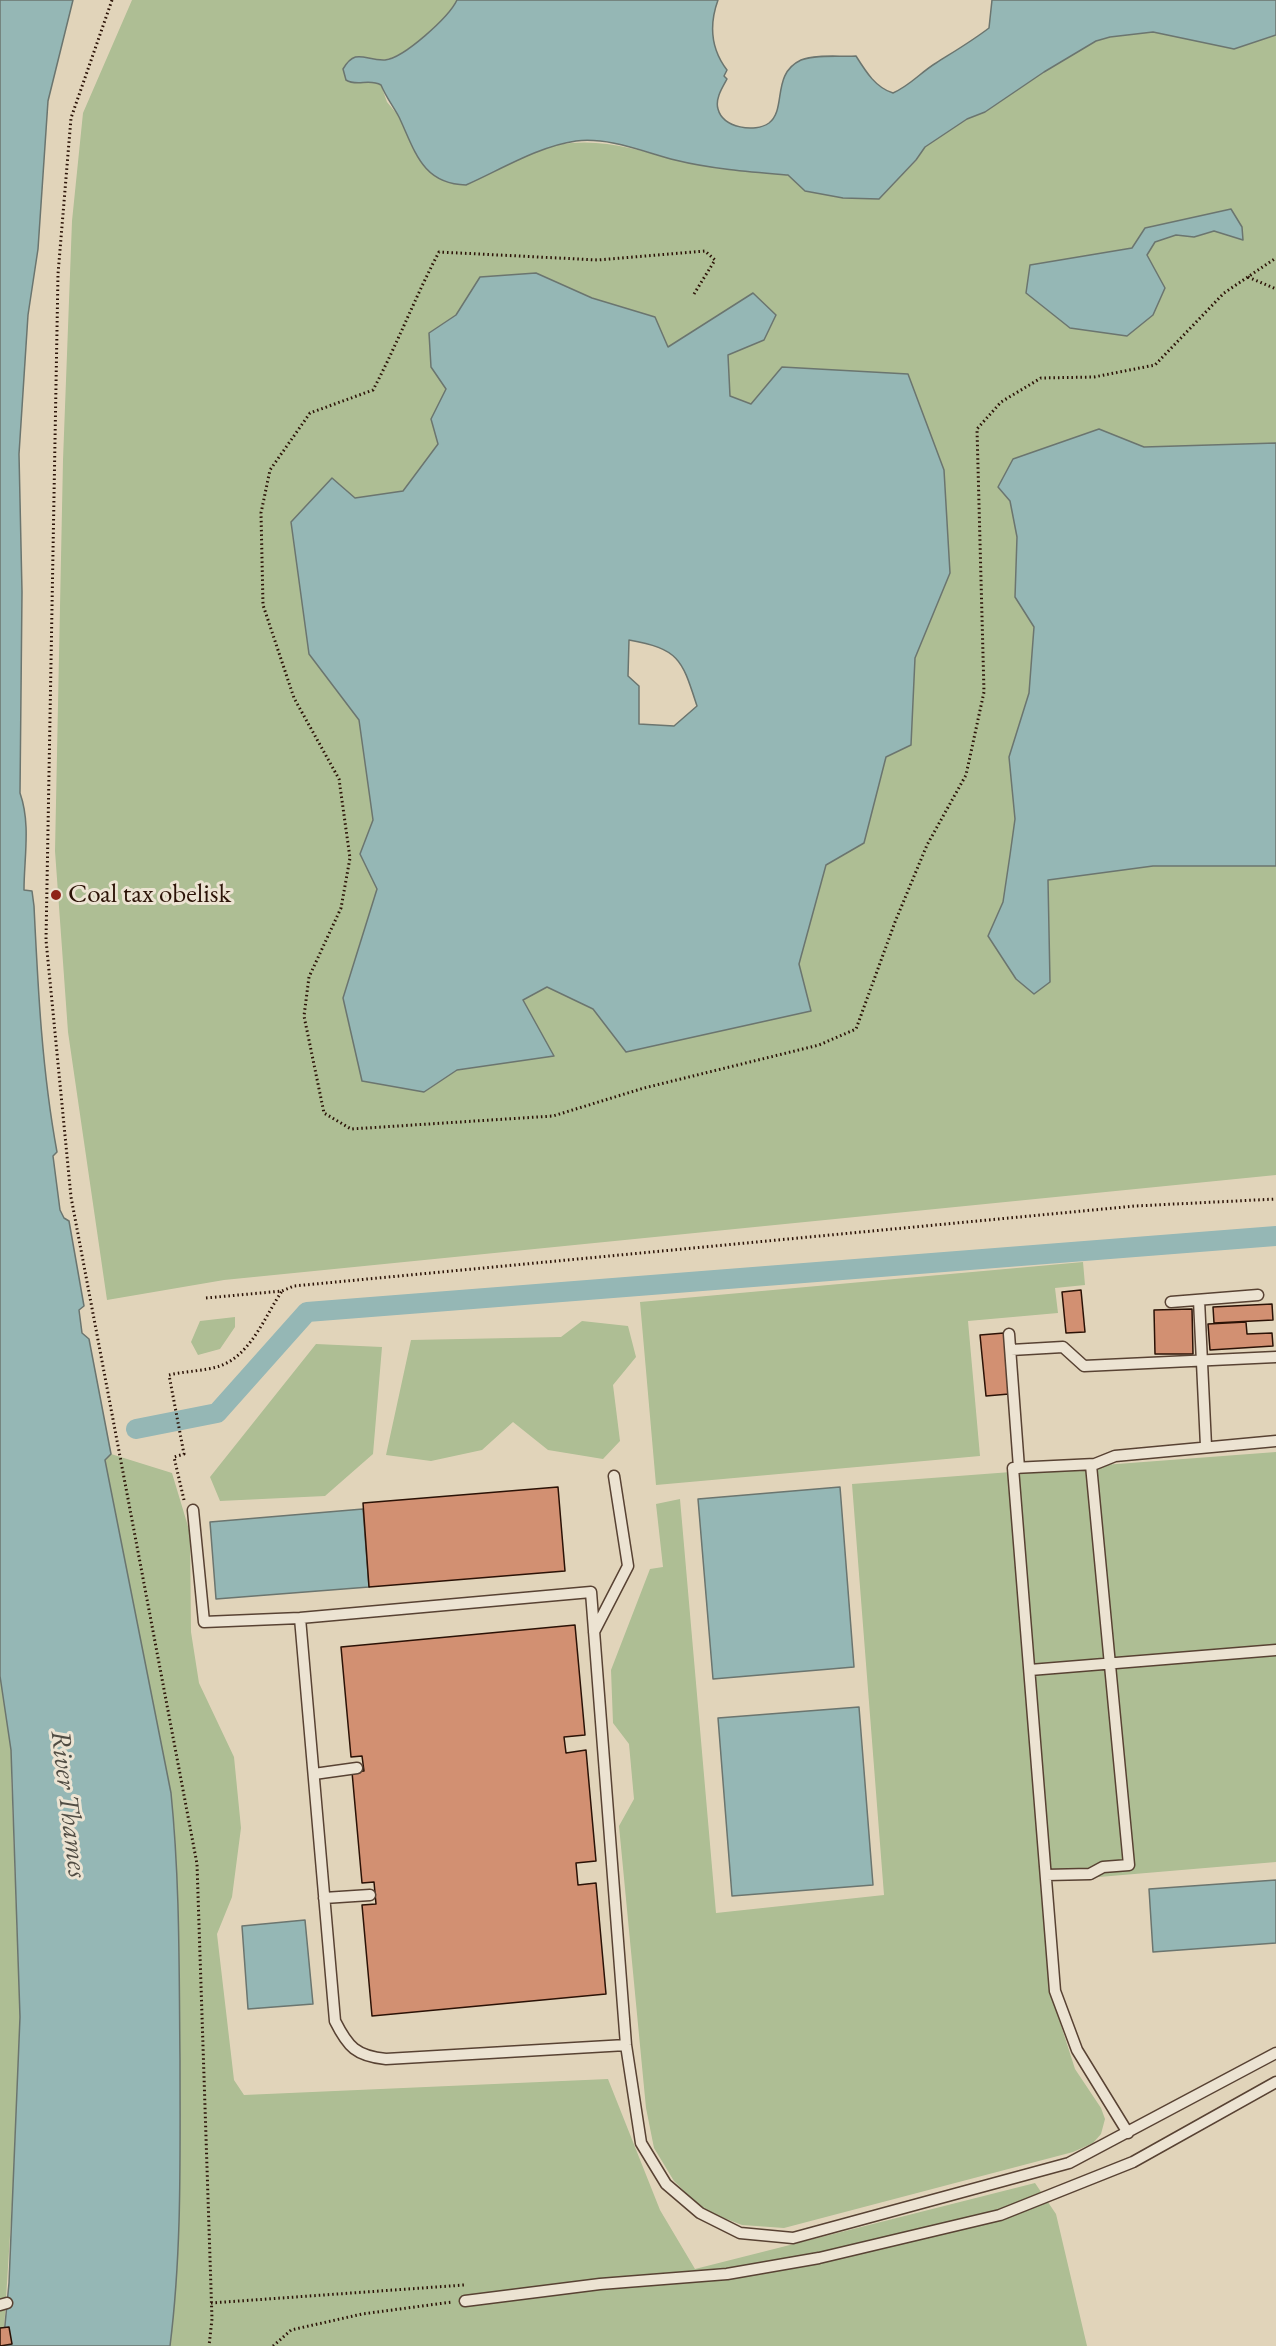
<!DOCTYPE html>
<style>
body{margin:0}
canvas{display:block;background:#e1d4ba}
</style>
<canvas width="1276" height="2346"></canvas>
<script>
const c = document.querySelector('canvas').getContext('2d');
c.lineJoin = 'round';
function fillPath(path, color) {
  c.fillStyle = color;
  c.fill(path, 'evenodd');
}
function stroke(path, color, width, dash) {
  c.strokeStyle = color;
  c.lineWidth = width;
  c.lineCap = dash ? 'butt' : 'round';
  c.setLineDash(dash || []);
  c.stroke(path);
}
function write(font, color, halo, rows, align = 'center') {
  c.font = font + ' "EB Garamond",serif';
  c.lineWidth = 6;
  c.setLineDash([]);
  c.textBaseline = 'middle';
  c.strokeStyle = halo;
  c.fillStyle = color;
  for (const [text, x, y, turn = 0] of rows) {
    c.save();
    c.translate(x, y);
    c.rotate((+turn || 0) * Math.PI / 180);
    c.textAlign = isNaN(turn) ? turn : align;
    if (halo) c.strokeText(text, 0, 0);
    c.fillText(text, 0, 0);
    c.restore();
  }
}
fillPath(new Path2D(`
 M132 0H457C448 18 406 56 387 59 378 61 367 57 359 56L374 81 381 85 387 102 397 114 557 145C598 137 635 149 674 159 710 169 751 172 788 175L805 191 843 198 879 199 916 161 925 147 967 119 985 112 1044 72 1096 41 1110 37 1153 32 1234 49 1276 35V443L1144 447 1099 429 1010 501 1017 537 1015 597 1034 627 1029 693 1009 757 1276 769V1175L224 1280 107 1300 68 1032 55 851 63 460 72 221 83 113ZM536 273 592 298 655 317 668 347 764 340 728 354 730 396 752 404 950 573 915 658 911 744 886 757 864 843 826 865 799 964 811 1011 626 1052 593 1009 547 987 523 1000 553 1056 457 1070 424 1092 343 997 377 889 360 854 373 820 359 720 309 654 332 478 355 498 403 491 438 444 431 419 446 389 431 367 429 333 456 315 480 277Z
 M1083 1262 1085 1285 1055 1288 1058 1313 968 1321 980 1456 656 1485 640 1302Z
 M235 1317V1327L220 1349 198 1355 191 1342 200 1321Z
 M582 1321 628 1326 636 1357 613 1385 620 1441 603 1459 548 1450 513 1422 482 1450 431 1461 386 1455 411 1340 561 1337Z
 M316 1344 382 1347 373 1454 325 1496 220 1501 210 1477Z
 M1276 1452V1862L1040 1882 1050 1991 1075 2069 1101 2108 1105 2119 1101 2134 1093 2143 1073 2152 784 2228 742 2225 703 2210 674 2181 654 2148 646 2108 619 1826 634 1799 629 1744 613 1723 611 1670 650 1569 663 1567 656 1504 680 1499 716 1913 884 1895 852 1484Z
 M111 1454 172 1473 190 1533 191 1632 199 1683 234 1757 241 1828 232 1897 217 1934 234 2080 244 2095 608 2079 660 2210 695 2269 1035 2183 1056 2214 1087 2346H170L177 2271 180 2163 175 1835 171 1793 105 1460Z
 M0 1654 14 1761 11 1772 20 2015 13 2182 15 2186 13 2188 3 2346H0Z`), '#aebe94');
const water = new Path2D(`
 M0 0H73L48 101 38 249 28 315 19 454 22 592 20 793C31 824 24 858 24 890L32 891 34 906C38 989 42 1071 57 1152L53 1156 60 1210 64 1218 69 1221 84 1306 79 1310 82 1333 89 1339 111 1454 105 1460 171 1793C180 1881 179 1971 180 2060 180 2155 182 2251 170 2346H3L9 2283 20 2017 11 1750 0 1676Z
 M457 0H718C709 25 711 49 727 70L724 76 727 79C722 88 715 99 718 109 723 128 755 133 769 123 787 109 771 74 801 60 816 54 840 57 856 56 866 72 876 88 893 93 911 85 921 72 936 63 955 51 972 41 989 28L992 0H1276V35L1234 49 1153 32 1110 37 1096 41 1044 72 985 112 967 119 925 147 916 160 879 199 843 198 805 191 788 175C751 172 711 169 675 160 644 152 609 137 576 141 539 146 500 170 466 185 422 184 415 151 399 117 393 106 386 97 381 85 369 78 357 87 346 80L343 69C356 47 365 61 385 60 404 58 449 17 457 0Z
 M1231 209 1242 227 1243 240 1214 231 1194 237 1176 235 1155 242 1147 255 1165 288 1153 315 1127 336 1070 328 1026 293 1030 265 1132 248 1145 228Z
 M536 273 592 298 655 317 668 347 753 293 776 315 764 340 728 355 730 396 751 404 782 367 908 374 944 470 950 573 915 658 911 745 886 757 864 843 826 865 799 964 811 1011 626 1052 593 1009 547 987 523 1000 554 1056 457 1070 424 1092 362 1081 343 998 377 889 360 854 373 820 359 720 309 654 291 522 332 478 355 498 403 491 438 444 431 419 446 389 431 367 429 333 456 315 480 277ZM629 640C680 649 682 660 697 706L674 726 639 724V686L628 676Z
 M1099 429 1144 447 1276 443V866H1153L1048 880 1050 982 1034 994 1016 979 988 936 1003 902 1010 855 1015 819 1009 757 1029 693 1034 627 1015 597 1017 537 1010 501 998 487 1013 459Z
 M840 1487 854 1667 713 1679 698 1499Z
 M363 1509 369 1587 216 1599 210 1522Z
 M859 1707 873 1885 732 1896 718 1718Z
 M1276 1880V1943L1153 1952 1149 1889Z
 M305 1920 313 2004 248 2009 242 1926Z`);
fillPath(water, '#95b7b5');
stroke(water, '#6b756f', 1.5);
stroke(new Path2D(`
 M136 1429 217 1413 307 1312 1276 1236`), '#95b7b5', 20);
const building = new Path2D(`
 M1081 1290 1085 1332 1066 1333 1062 1292Z
 M1272 1304 1273 1320 1214 1323 1213 1307Z
 M1192 1309 1193 1354H1155L1154 1310Z
 M1246 1322 1247 1334 1272 1333 1273 1346 1210 1350 1208 1324Z
 M1004 1333 1009 1394 986 1396 980 1335Z
 M558 1487 565 1571 369 1587 363 1503Z
 M575 1625 585 1735 564 1737 566 1753 586 1750 596 1861 576 1863 578 1885 596 1883 606 1994 372 2016 362 1905 376 1904 374 1882 362 1883 352 1772 364 1771 362 1756 351 1757 341 1647Z
 M9 2327 12 2344 0 2346V2328Z`);
fillPath(building, '#d29072');
stroke(building, '#2b1206', 1.5);
const lane = new Path2D(`
 M1199 1300 1206 1446
 M1171 1302 1258 1295
 M1009 1334 1019 1468
 M1011 1350 1063 1347 1084 1366 1276 1357
 M193 1510 204 1622 300 1618 591 1592 626 2045 641 2143 666 2184 700 2213 740 2233 793 2238 1069 2163 1276 2053
 M300 1618 335 2021C348 2047 356 2056 386 2059L626 2045
 M594 1632 628 1566 614 1476
 M1030 1670 1276 1650
 M314 1774 357 1768
 M1046 1875 1090 1874 1103 1867 1129 1865 1091 1465
 M324 1898 370 1895
 M1128 2133 1077 2050 1055 1991 1013 1468 1095 1464 1115 1456 1276 1441
 M465 2301 600 2284 727 2274 819 2258 1000 2215 1133 2162 1276 2082
 M0 2305 7 2303`);
stroke(lane, '#584233', 13);
stroke(new Path2D(`
 M112 0 71 118 58 274 46 940 71 1197 197 1864 212 2319 209 2346
 M1248 277 1276 289
 M694 294 715 260 705 251 598 260 439 252C415 297 397 345 373 390L310 413 270 470 261 513 263 605 294 698 339 779 350 858 341 908 309 977 304 1016 324 1113 351 1129 553 1116 644 1088 819 1045 856 1029 895 922 927 845 966 775 984 692 977 429 1001 402 1041 378 1094 377 1155 365 1224 293 1276 258
 M206 1298 282 1291 294 1286 1135 1206 1276 1199
 M184 1500 174 1457 184 1454 169 1375C186 1371 205 1371 220 1366 251 1355 265 1316 282 1291
 M211 2303 464 2285
 M273 2346 291 2330 362 2314 452 2302`), '#2b1206', 3, [1.5, 3]);
stroke(lane, '#ece3d2', 10);
for (const [x, y, r, color] of [
 [56,895,6,"#8f2418"]
]) {
  const dot = new Path2D();
  dot.arc(x, y, r, 0, 2 * Math.PI);
  c.fillStyle = color;
  c.fill(dot);
  stroke(dot, '#ece3d2', 2);
}
write('27px', '#2b1206', '#ece3d2', [
 ["Coal tax obelisk",68,895]
], 'left');
write('italic 28px', '#504c43', '#ece3d2', [
 ["River Thames",68,1804,83]
]);
</script>
